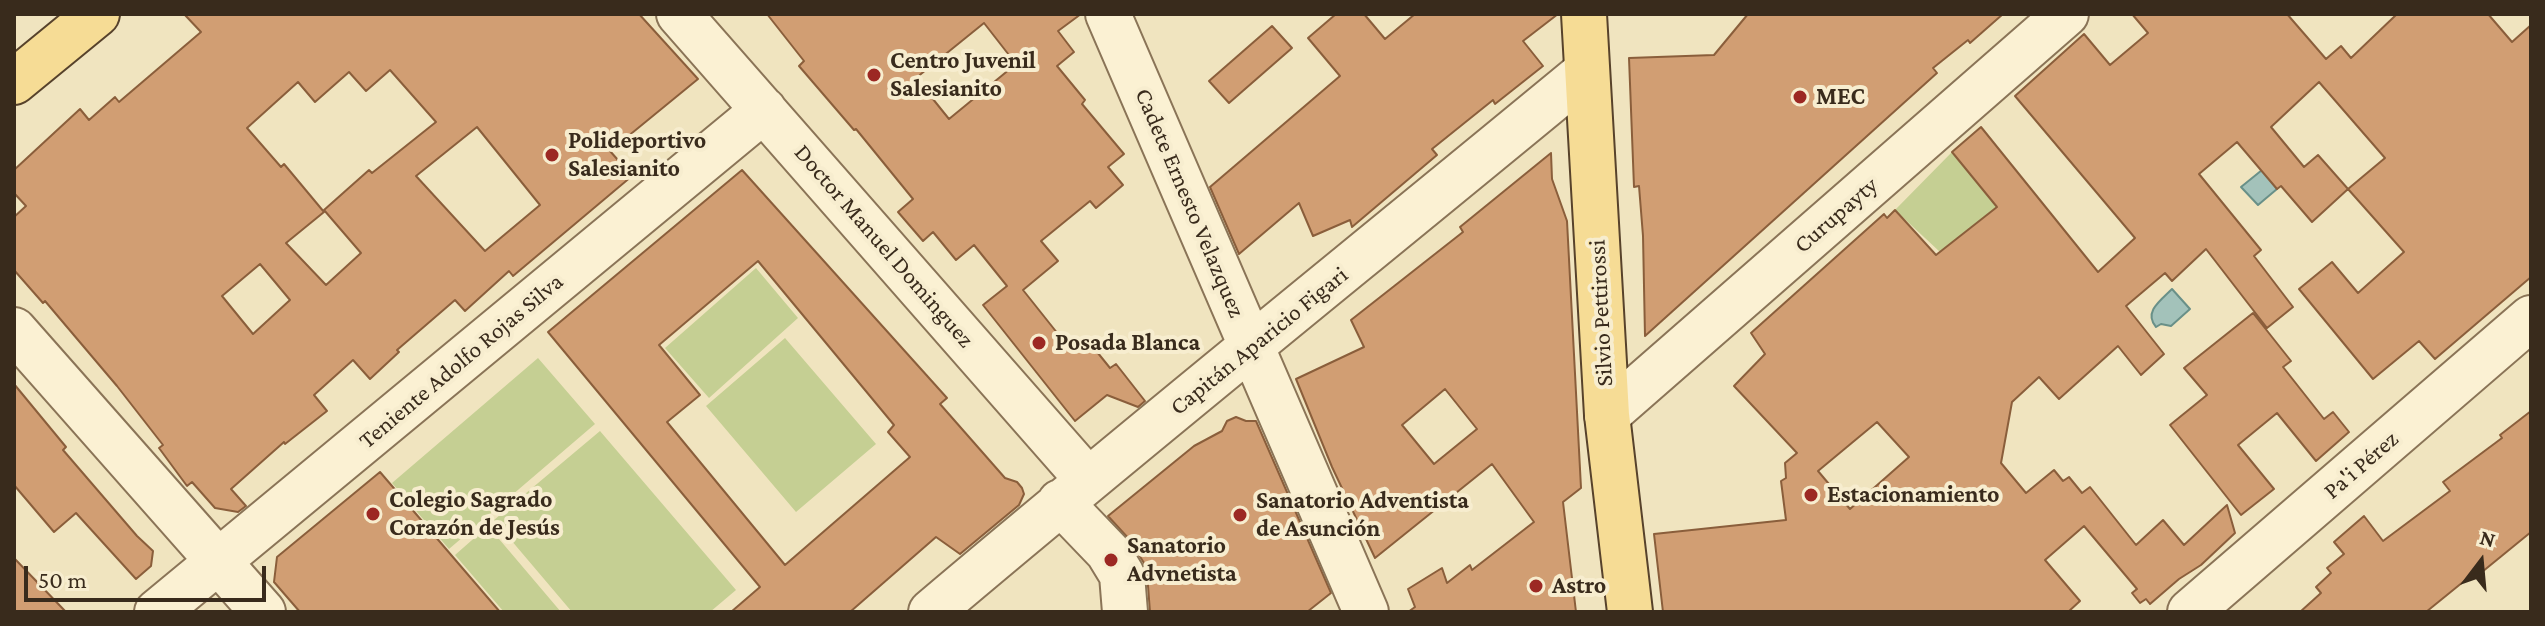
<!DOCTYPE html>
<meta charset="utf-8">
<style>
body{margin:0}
#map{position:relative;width:2545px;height:626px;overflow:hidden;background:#f0e4bf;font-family:"Crimson Pro",serif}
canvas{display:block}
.frame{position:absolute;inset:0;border:16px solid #392b1c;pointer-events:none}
.north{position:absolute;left:2441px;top:522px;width:80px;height:80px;-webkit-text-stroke:6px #f7edcf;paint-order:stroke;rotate:16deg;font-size:22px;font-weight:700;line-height:32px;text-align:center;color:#392b1c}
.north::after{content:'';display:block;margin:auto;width:28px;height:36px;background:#392b1c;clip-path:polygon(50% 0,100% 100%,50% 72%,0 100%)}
.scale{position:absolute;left:24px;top:566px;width:242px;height:36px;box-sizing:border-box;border:4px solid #392b1c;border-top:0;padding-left:10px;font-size:24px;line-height:28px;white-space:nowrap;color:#392b1c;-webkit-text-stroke:6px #f7edcf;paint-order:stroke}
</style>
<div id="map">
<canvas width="2545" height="626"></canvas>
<div class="frame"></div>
<div class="north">N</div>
<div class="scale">50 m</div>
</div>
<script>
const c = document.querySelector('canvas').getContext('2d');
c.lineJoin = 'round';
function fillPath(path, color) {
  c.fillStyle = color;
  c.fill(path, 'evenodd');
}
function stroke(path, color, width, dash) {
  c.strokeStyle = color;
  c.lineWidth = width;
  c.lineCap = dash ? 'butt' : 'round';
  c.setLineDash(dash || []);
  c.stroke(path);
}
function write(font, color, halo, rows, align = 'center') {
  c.font = font + ' "Crimson Pro",serif';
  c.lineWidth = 8;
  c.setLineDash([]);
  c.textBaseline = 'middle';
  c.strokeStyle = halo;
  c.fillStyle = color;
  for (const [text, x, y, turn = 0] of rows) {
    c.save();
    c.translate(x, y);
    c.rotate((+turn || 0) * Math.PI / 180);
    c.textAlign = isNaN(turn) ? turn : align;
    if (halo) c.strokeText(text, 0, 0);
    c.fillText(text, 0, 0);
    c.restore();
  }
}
fillPath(new Path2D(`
 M1952 152 2026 243 1940 252 1895 210Z
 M756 268 798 318 709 398 665 348Z
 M785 338 876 444 796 512 706 406Z
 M538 358 595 424 449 549 392 483Z
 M600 431 736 590 710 612H572L494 520Z
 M488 526 561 612H504L455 555Z`), '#c5cf93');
const water = new Path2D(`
 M2262 170 2277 189 2258 205 2241 187Z
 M2172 289 2190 309 2171 326 2161 324 2156 327C2143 312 2161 300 2172 289Z`);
fillPath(water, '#a3c2ba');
stroke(water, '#699088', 2);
const building = new Path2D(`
 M184 14H639L698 79 610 151 632 176 513 276 509 271 465 311 455 300 397 350 399 352 370 379 353 360 314 395 327 411 285 444 284 442 231 489 246 506 238 512 215 508 192 482 187 486 159 448 163 445 117 386 45 301 43 303 14 270V217L26 206 14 193V170L80 109 89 120 115 97 119 102 201 32ZM390 70 436 122 372 173 369 170 324 210 361 253 326 285 286 243 324 212 284 164 281 167 247 128 298 82 315 102 349 72 366 91ZM477 127 540 205 485 251 416 176ZM260 264 290 300 253 334 222 296Z
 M767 14H1081L1058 31 1074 52 1057 66 1085 100 1082 104 1124 154 1108 167 1123 185 1096 208 1090 201 1041 241 1058 261 1023 290 1070 349 1085 337 1110 368 1116 364 1145 401 1138 407 1107 395 1075 421 983 305 1007 286 974 245 956 260 933 232 923 241 898 212 913 199 856 129 854 130 799 66 804 61ZM984 23 1016 64 949 119 916 78Z
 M1336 14H1364L1385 39 1415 14H1558L1523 41 1543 66 1495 104 1493 100 1432 149 1437 155 1352 227 1350 220 1313 236 1299 203 1239 254 1210 187 1340 76 1308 38Z
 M1748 14H2003L1970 43 1968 40 1933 68 1937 73 1645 336 1643 236 1639 186 1634 187 1629 58 1714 55Z
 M2132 14H2287L2326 59 2341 46 2351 58 2397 14H2488L2512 42 2531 25V277L2435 359 2419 341 2373 379 2299 289 2332 262 2358 293 2404 252 2348 189 2385 158 2319 82 2271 127 2304 167 2318 155 2348 189 2312 222 2281 186 2277 189 2237 142 2199 174 2261 250 2254 256 2293 307 2267 328 2206 249 2172 281 2165 273 2126 306 2164 354 2141 375 2118 346 2059 399 2039 377 2012 402 2001 463 2026 493 2054 470 2063 481 2069 477 2082 493 2090 487 2136 545 2163 520 2184 545 2227 505 2235 533 2201 565 2179 579 2150 604 2146 599 2140 603 2132 593 2137 589 2084 526 2045 560 2080 601 2068 612H1663L1654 534 1786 520 1781 481 1786 478 1785 463 1797 453 1734 386 1765 354 1751 333 1884 214 1887 218 1895 210 1936 255 1997 207 1952 152 1981 127 2098 272 2135 238 2015 96 2084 34 2110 65 2148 33ZM1877 422 1909 457 1850 509 1818 471Z
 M1272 26 1292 48 1229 103 1209 81Z
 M1551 153 1552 179 1567 221 1581 488 1563 502 1576 612H1408L1415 607 1408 589 1442 568 1447 583 1470 565 1472 570 1534 522 1492 464 1375 558 1332 467 1296 379 1364 347 1351 320 1463 232 1460 227ZM1445 389 1477 429 1434 464 1402 425Z
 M742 170 947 398 940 404 1005 478 1017 482 1022 488 1024 494 1019 505 960 554 936 537 850 612H731L760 587 548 332ZM758 261 894 425 888 432 910 457 785 565 667 422 700 395 659 345Z
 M2253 313 2291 361 2283 367 2324 419 2333 412 2349 432 2316 461 2277 413 2238 445 2274 489 2241 515 2170 425 2207 395 2184 368Z
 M14 384 66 447 63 450 137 536 153 551 151 566 136 579 76 513 54 532 14 485Z
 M2531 411V532L2482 572 2479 569 2426 612H2300L2321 593 2316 587 2331 573 2327 568 2344 554 2334 542 2364 516 2383 541 2450 491 2443 482 2502 438 2500 435Z
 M1236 417 1246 421H1256L1331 593 1307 612H1150L1147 573 1144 563 1129 539 1108 516 1194 446 1222 431 1227 421Z
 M380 472 500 612H300L274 582 277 557Z
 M14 558 66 612H14Z`);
fillPath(building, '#d19e73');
stroke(building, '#8a5e3b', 2);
const minor = new Path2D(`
 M679 14 1087 479
 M1108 14 1366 612
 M14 330 263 612
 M1607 415 2066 14
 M1060 502 1108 552 1122 575 1125 612
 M157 612 764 110
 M931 612C1147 429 1368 252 1587 71
 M2190 612 2531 318`);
const major = new Path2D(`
 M1584 14 1607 415 1630 612
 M14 82 97 14`);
stroke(minor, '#8a7457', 48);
stroke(major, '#57422b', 48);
stroke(minor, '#fbf1d3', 44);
stroke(major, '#f6dc95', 44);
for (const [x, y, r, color] of [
 [874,75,8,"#9c2823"],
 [1800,97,8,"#9c2823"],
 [552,155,8,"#9c2823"],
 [1039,343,8,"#9c2823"],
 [1811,495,8,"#9c2823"],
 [373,514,8,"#9c2823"],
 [1240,515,8,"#9c2823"],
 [1111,560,8,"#9c2823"],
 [1536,586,8,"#9c2823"]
]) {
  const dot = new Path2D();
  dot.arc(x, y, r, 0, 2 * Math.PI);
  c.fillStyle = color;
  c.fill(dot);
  stroke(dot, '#f7edcf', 3);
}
write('bold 24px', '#392b1c', '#f7edcf', [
 ["Centro Juvenil",890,61],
 ["Salesianito",890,89],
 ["MEC",1816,97],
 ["Polideportivo",568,141],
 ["Salesianito",568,169],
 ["Posada Blanca",1055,343],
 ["Estacionamiento",1827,495],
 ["Colegio Sagrado",389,500],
 ["Corazón de Jesús",389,528],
 ["Sanatorio Adventista",1256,501],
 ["de Asunción",1256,529],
 ["Sanatorio",1127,546],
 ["Advnetista",1127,574],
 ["Astro",1552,586]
], 'left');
write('24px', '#392b1c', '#f7edcf', [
 ["Cadete Ernesto Velazquez",1190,203,67],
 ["Curupayty",1836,215,-41],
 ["Doctor Manuel Dominguez",884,246,49],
 ["Silvio Pettirossi",1601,313,-93],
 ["Capitán Aparicio Figari",1259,341,-39],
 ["Teniente Adolfo Rojas Silva",461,361,-40],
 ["Pa'i Pérez",2361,465,-41]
]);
</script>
